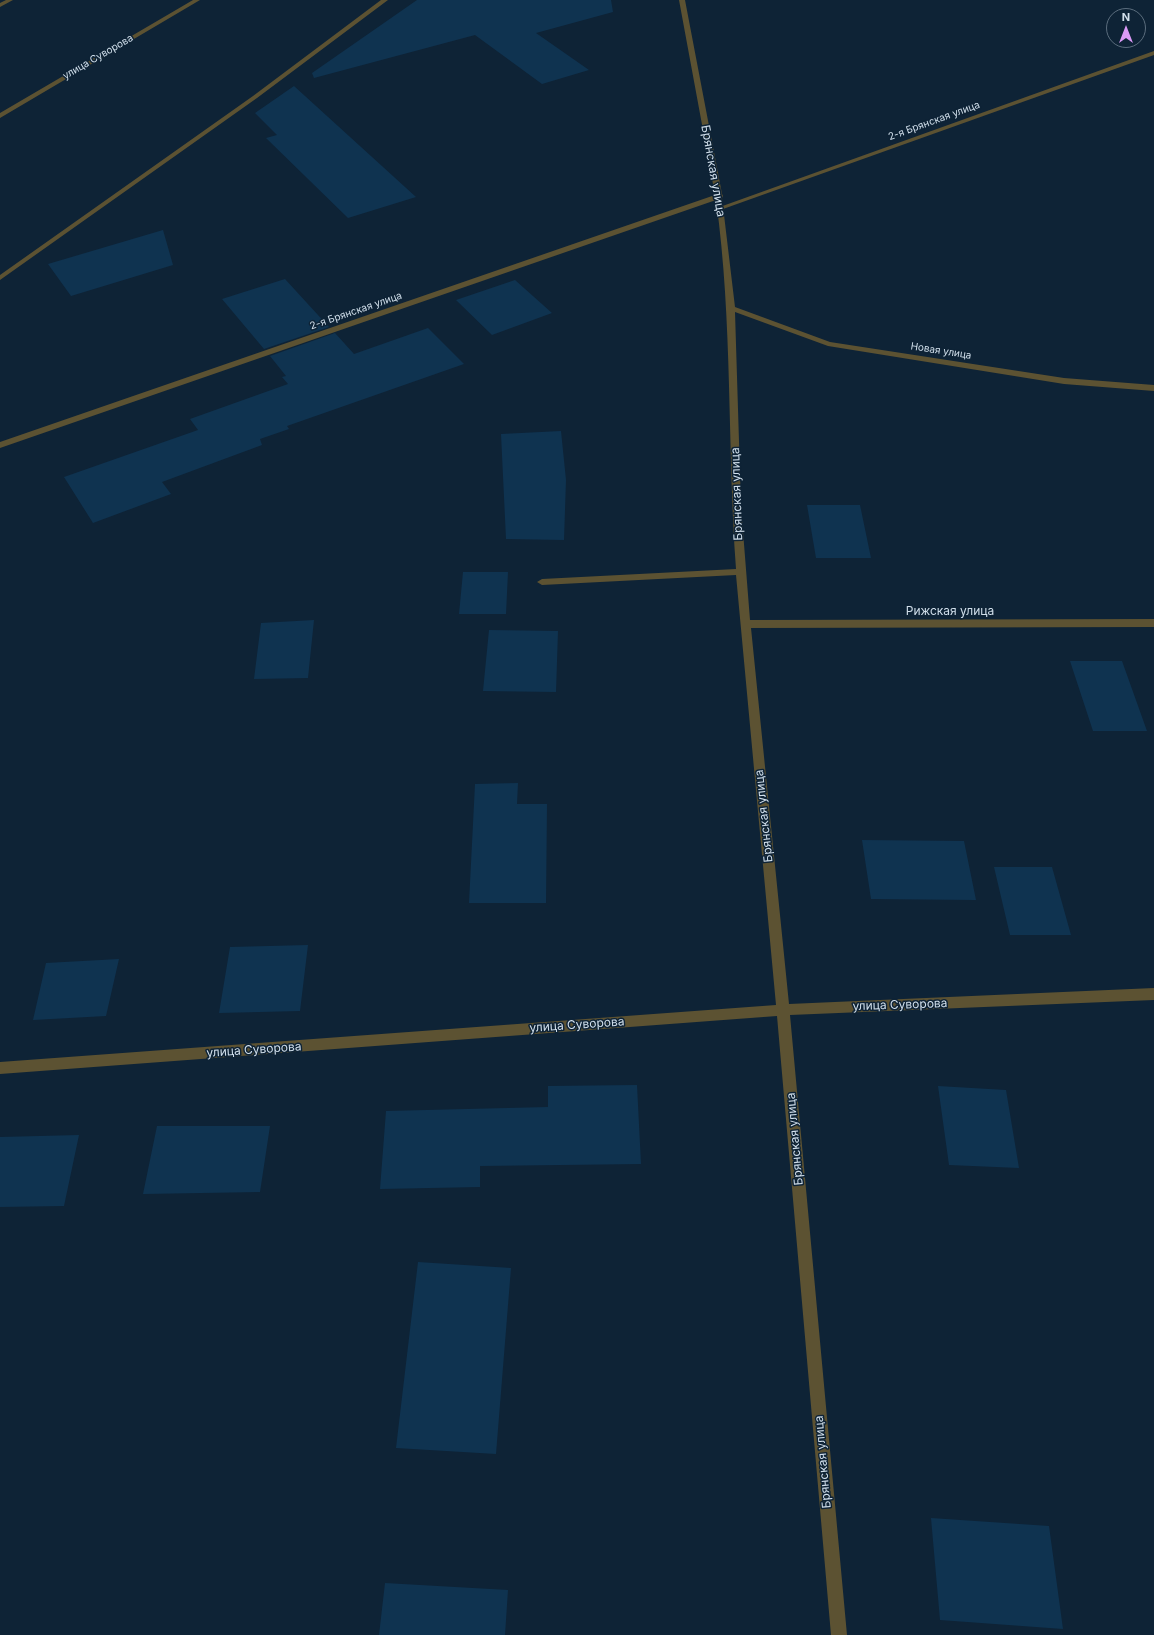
<!DOCTYPE html>
<meta charset="utf-8">
<style>
body{margin:0}
#map{position:relative;width:1154px;height:1635px;overflow:hidden;background:#0e2336;font-family:Inter,sans-serif}
canvas{display:block}
.north{position:absolute;left:1106px;top:8px;width:40px;height:40px;box-sizing:border-box;background:#0e2336;border:1px solid #5c6e7e;border-radius:50%;rotate:0deg;font-size:11px;font-weight:700;line-height:16px;text-align:center;color:#d1dfeb}
.north::after{content:'';display:block;margin:auto;width:14px;height:18px;background:#da9af6;clip-path:polygon(50% 0,100% 100%,50% 72%,0 100%)}
</style>
<div id="map">
<canvas width="1154" height="1635"></canvas>
<div class="north">N</div>
</div>
<script>
const c = document.querySelector('canvas').getContext('2d');
c.lineJoin = 'round';
function fillPath(path, color) {
  c.fillStyle = color;
  c.fill(path, 'evenodd');
}
function write(font, color, halo, rows, align = 'center') {
  c.font = font + ' Inter,sans-serif';
  c.lineWidth = 3;
  c.setLineDash([]);
  c.textBaseline = 'middle';
  c.strokeStyle = halo;
  c.fillStyle = color;
  for (const [text, x, y, turn = 0] of rows) {
    c.save();
    c.translate(x, y);
    c.rotate((+turn || 0) * Math.PI / 180);
    c.textAlign = isNaN(turn) ? turn : align;
    if (halo) c.strokeText(text, 0, 0);
    c.fillText(text, 0, 0);
    c.restore();
  }
}
fillPath(new Path2D(`
 M417 0H611L613 12 536 33 589 70 542 84 475 35 314 78 312 73Z
 M294 86 416 197 348 218 266 138 277 135 255 113Z
 M163 230 173 265 71 296 48 264Z
 M285 279 329 327 264 349 222 299Z
 M515 280 552 313 492 335 456 300Z
 M428 328 464 364 287 426 289 429 260 439 262 445 162 482 171 494 93 523 64 477 198 430 190 419 288 384 282 377 286 376 270 356 335 333 354 354Z
 M561 431 566 480 564 540 506 539 501 434Z
 M807 505H860L871 558H816Z
 M463 572H508L506 614H459Z
 M314 620 308 678 254 679 261 623Z
 M489 630 558 631 556 692 483 691Z
 M1070 661H1122L1147 731H1093Z
 M518 783 517 804H547L546 903H469L475 784Z
 M862 840 964 841 976 900 871 899Z
 M994 867H1052L1071 935H1010Z
 M308 945 300 1011 219 1013 230 947Z
 M119 959 106 1016 33 1020 46 963Z
 M637 1085 641 1164 480 1166V1187L380 1189 386 1111 548 1107V1086Z
 M938 1086 1006 1090 1019 1168 949 1165Z
 M157 1126H270L260 1192 143 1194Z
 M79 1135 64 1206 0 1207V1137Z
 M418 1262 511 1268 496 1454 396 1448Z
 M931 1518 1049 1526 1063 1629 940 1620Z
 M385 1583 508 1590 505 1635H379Z`), '#0f3350');
fillPath(new Path2D(`
 M1154 51V55L723 209 717 208Z`), '#5c5232');
fillPath(new Path2D(`
 M6 0H13L0 7V3Z
 M193 0H200L0 118V113Z
 M381 0H388L257 98 0 280V275L253 96Z
 M679 0H685L722 194 723 196 722 198 735 307 830 342 1064 378 1154 385V391L1064 384 828 346 735 312 741 506 750 620 1154 619V627L751 628 789 1004 1154 988V1000L790 1015 847 1635H831L777 1016 0 1074V1062L776 1005 736 575 542 585 537 582 542 579 736 569C727 445 733 323 716 200L0 448V442L715 195Z`), '#5c5232');
write('10px', '#d1dfeb', '#0e2336', [
 ["улица Суворова",98,57,-30],
 ["2-я Брянская улица",934,121,-20],
 ["2-я Брянская улица",356,311,-19],
 ["Новая улица",941,351,9]
]);
write('12px', '#d1dfeb', '#0e2336', [
 ["Брянская улица",713,171,80],
 ["Брянская улица",737,494,-92],
 ["Рижская улица",950,611],
 ["Брянская улица",764,816,-96],
 ["улица Суворова",900,1005,-2],
 ["улица Суворова",577,1025,-4],
 ["улица Суворова",254,1050,-4],
 ["Брянская улица",795,1139,-95],
 ["Брянская улица",823,1462,-95]
]);
</script>
